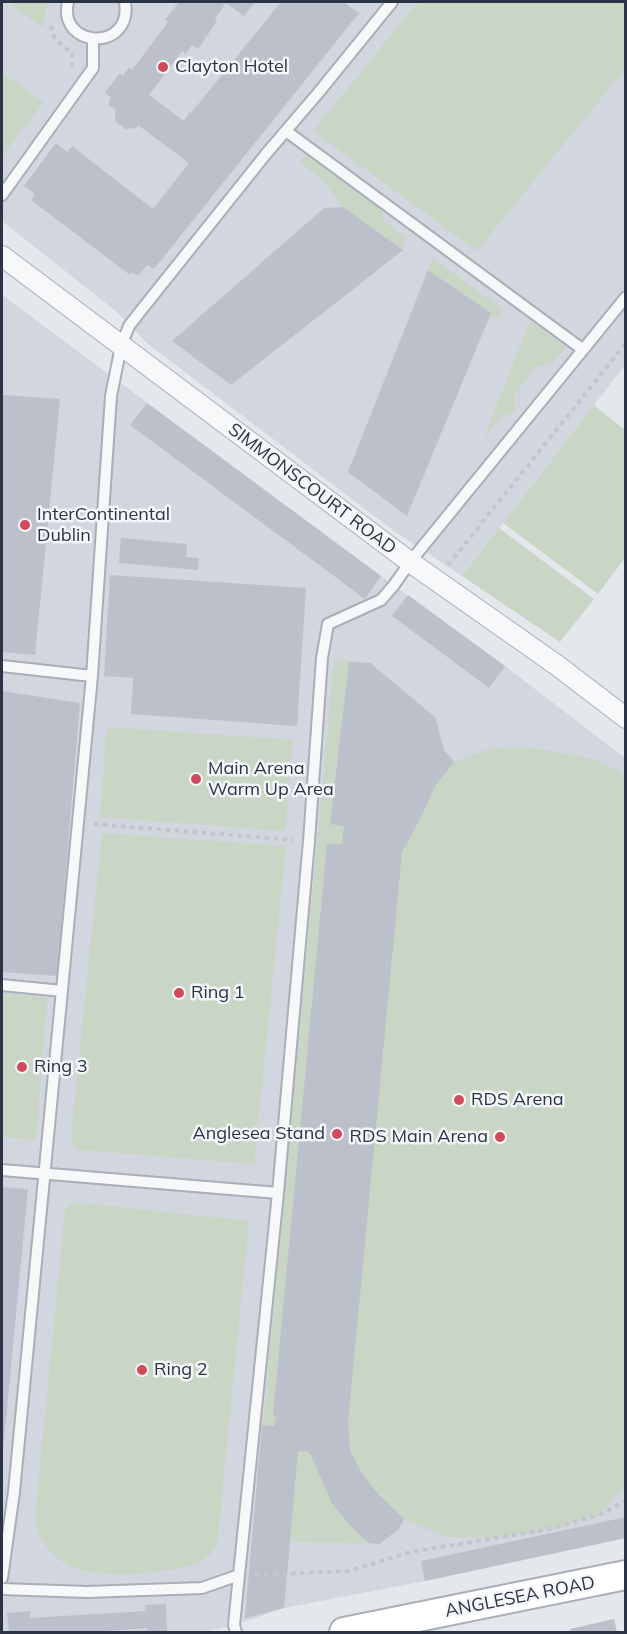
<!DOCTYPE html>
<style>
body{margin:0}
#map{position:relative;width:627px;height:1634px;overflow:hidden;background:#e4e7ec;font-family:Mulish,sans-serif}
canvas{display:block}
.frame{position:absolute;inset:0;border:3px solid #2b3445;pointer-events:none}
</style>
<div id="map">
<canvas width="627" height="1634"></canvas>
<div class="frame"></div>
</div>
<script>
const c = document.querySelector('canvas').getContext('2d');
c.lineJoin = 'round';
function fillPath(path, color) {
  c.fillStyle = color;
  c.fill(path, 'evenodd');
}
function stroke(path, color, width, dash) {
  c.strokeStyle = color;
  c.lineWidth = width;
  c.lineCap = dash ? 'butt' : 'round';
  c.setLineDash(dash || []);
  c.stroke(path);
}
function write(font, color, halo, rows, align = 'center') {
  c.font = font + ' Mulish,sans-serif';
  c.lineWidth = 5;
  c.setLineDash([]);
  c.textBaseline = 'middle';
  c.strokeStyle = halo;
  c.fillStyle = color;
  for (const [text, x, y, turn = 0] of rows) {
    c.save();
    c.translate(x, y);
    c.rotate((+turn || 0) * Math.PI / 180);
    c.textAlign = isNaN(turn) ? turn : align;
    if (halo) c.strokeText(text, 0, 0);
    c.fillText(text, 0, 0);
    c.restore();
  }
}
fillPath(new Path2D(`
 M2 2H625V365L462 576 394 531 148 344 117 312 2 221Z
 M2 295 381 576 505 666 625 758V1538L425 1581 284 1608 234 1625 203 1632H2Z`), '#d2d6de');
fillPath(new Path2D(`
 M8 2H49L45 8 44 28Z
 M418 2H625V69L477 251 313 131Z
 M2 73 44 102 2 156Z
 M305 154 382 211 383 220 405 237 403 250 343 207 324 182 300 162Z
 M433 258 502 309 499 318 490 315 428 270Z
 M530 321 566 347 552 364 538 366 514 395 515 410 510 416 505 412 483 440Z
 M594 405 626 431 625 558 598 594 503 523Z
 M499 528 594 599 560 642 462 576Z
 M334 660 370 663 435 717 444 750 454 762 493 748 526 747 584 757 606 764 625 776V1485L599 1515 550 1529 493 1538 447 1537 404 1519 399 1529 379 1544 290 1541 284 1608 245 1618Z
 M107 727 293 740 285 831 100 817Z
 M102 833 286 846 254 1164 82 1150 73 1145 71 1140Z
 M2 993 47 997 36 1140 2 1137Z
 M72 1203H83L249 1221 217 1546C213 1551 209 1556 204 1559 180 1575 95 1579 69 1566 52 1557 38 1539 35 1520L65 1210Z`), '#c9d6c5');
fillPath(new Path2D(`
 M179 2H255L244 16 226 3 215 18 217 21 198 49 192 45 186 54 182 51 149 95 184 121 190 112 191 113 281 2H343L359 13 154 269 147 265 138 276 132 272 130 275 31 200 35 194 24 186 56 143 67 152 72 146 153 209 189 163 138 125 136 128 126 129 116 122 115 113 116 110 109 105V101L111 97 105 93 120 73 123 76 129 67 132 70 168 22 165 20Z
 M343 207 403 250 231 385 172 341 324 208Z
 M428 270 491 313 407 516 348 472Z
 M2 395 60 399 35 655 2 652Z
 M147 403 381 576 365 599 130 425Z
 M121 538 187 544 186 557 199 558 198 570 119 563Z
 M110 575 306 588 297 726 131 714 133 678 104 676Z
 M408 595 505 666 489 688 392 616Z
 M349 662 370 663 435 717 444 750 454 762 435 786 420 819 402 852 348 1422 350 1451 363 1475 379 1495 404 1519 399 1529 379 1544 369 1543 347 1522 331 1502 311 1455 308 1452 298 1451 284 1608 245 1618 262 1425 274 1426 276 1416 273 1415 327 844H342L344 826 330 824Z
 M2 691 80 703 57 976 2 972Z
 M2 1187 28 1189 3 1450H2Z
 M626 1517V1538L425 1581 421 1561Z
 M166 1604 167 1632H147V1628L92 1632H9L7 1613 30 1611V1618L146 1611 145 1605Z
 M614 1619 617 1632H570V1629Z`), '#bbc0ca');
const lane = new Path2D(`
 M68 2C57 48 133 53 125 2
 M286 131 582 349
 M2 195 93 68V39
 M2 666 92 676
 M2 985 62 991
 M2 1170 278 1193 239 1575 202 1588 87 1592 2 1589
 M278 1193 309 841 322 658 328 624 381 600 394 585 410 562 626 297
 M2 1578 14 1492 92 676 111 396 121 346 129 326 139 313 266 154 319 92 392 2
 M236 1632 234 1625 239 1575`);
const street = new Path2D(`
 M2 256 410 562 558 666 626 718`);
const secondary = new Path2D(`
 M344 1632 626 1575`);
stroke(lane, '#a9aeb7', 14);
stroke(street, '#a9aeb7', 22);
stroke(secondary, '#a9aeb7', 32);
stroke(new Path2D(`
 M51 26 55 39 73 54
 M72 67V53
 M448 565 626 343
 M94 824 293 840
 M255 1575 349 1571 411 1552 550 1529 599 1515 626 1501`), '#c2c5cb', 4, [4.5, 4.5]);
stroke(lane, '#f7f8fa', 10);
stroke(street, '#f7f8fa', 20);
stroke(secondary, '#fff', 28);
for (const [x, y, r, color] of [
 [163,67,6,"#d1495b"],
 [25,525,6,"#d1495b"],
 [196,779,6,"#d1495b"],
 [179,993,6,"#d1495b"],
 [22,1067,6,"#d1495b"],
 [459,1100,6,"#d1495b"],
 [337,1134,6,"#d1495b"],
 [500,1137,6,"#d1495b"],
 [142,1370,6,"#d1495b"]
]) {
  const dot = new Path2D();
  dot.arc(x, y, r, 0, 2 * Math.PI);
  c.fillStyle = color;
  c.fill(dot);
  stroke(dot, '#f4f6f9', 2);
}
write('18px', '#2b3445', '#f4f6f9', [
 ["Clayton Hotel",175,67],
 ["InterContinental",37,515],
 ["Dublin",37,536],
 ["Main Arena",208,769],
 ["Warm Up Area",208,790],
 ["Ring 1",191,993],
 ["Ring 3",34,1067],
 ["RDS Arena",471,1100],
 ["Anglesea Stand",325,1134,"right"],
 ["RDS Main Arena",488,1137,"right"],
 ["Ring 2",154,1370]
], 'left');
write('18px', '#2b3445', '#f4f6f9', [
 ["SIMMONSCOURT ROAD",312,489,37],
 ["ANGLESEA ROAD",520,1597,-11]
]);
</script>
